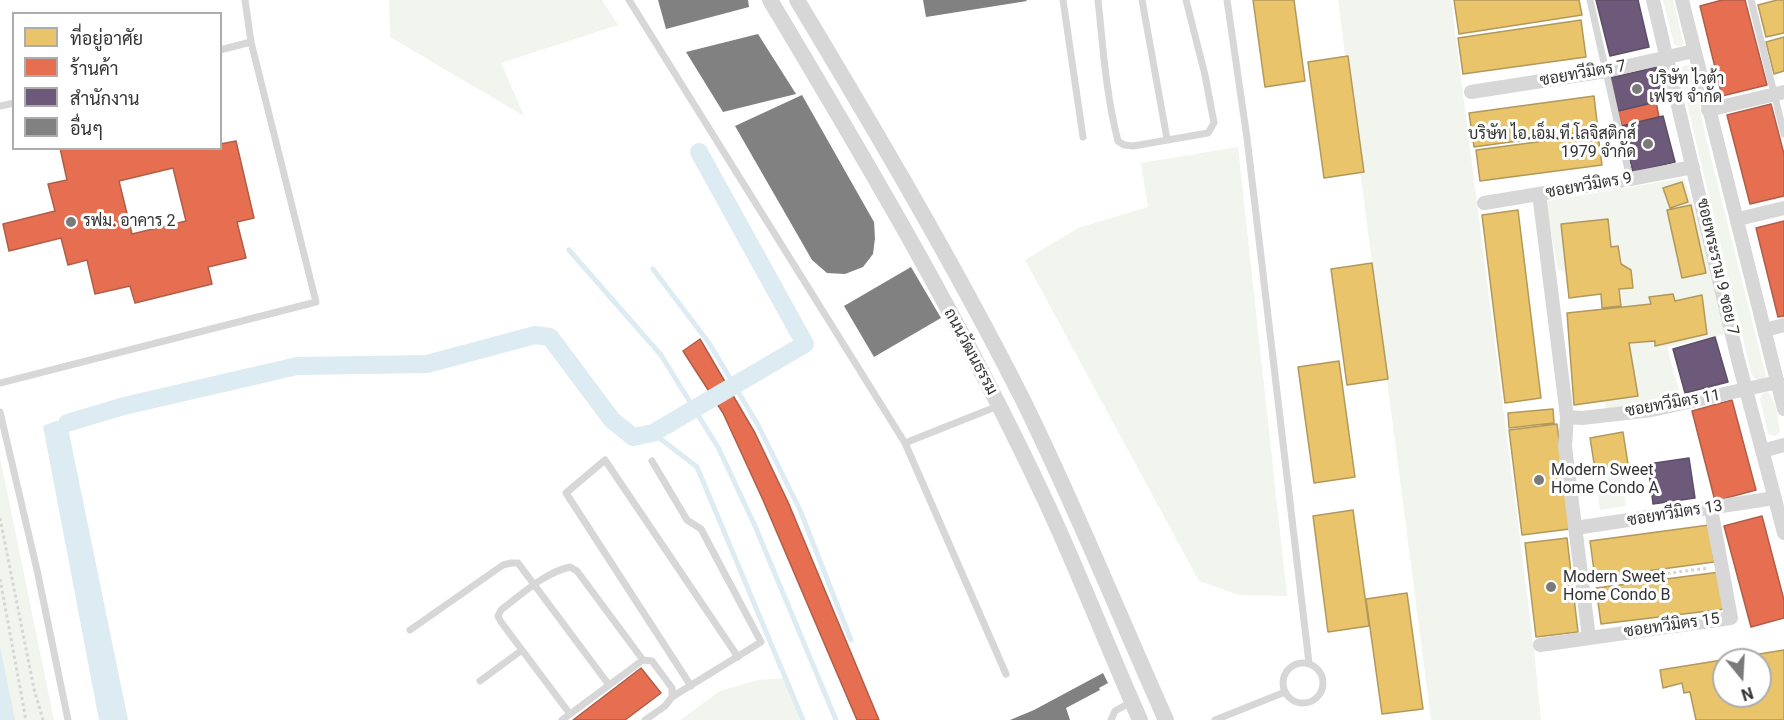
<!DOCTYPE html>
<meta charset="utf-8">
<style>
body{margin:0}
#map{position:relative;width:1784px;height:720px;overflow:hidden;background:#fff;font-family:Roboto,Sarabun,sans-serif}
canvas{display:block}
.legend{position:absolute;left:12px;top:12px;width:210px;height:138px;box-sizing:border-box;background:#fff;border:2px solid #adadad;margin:0;padding:8px 10px;list-style:none;font-size:18px;color:#333}
.legend li{display:flex;align-items:center;gap:12px;height:30px}
.legend b{width:30px;border:2px solid #adadad}
.north{position:absolute;left:1712px;top:648px;width:60px;height:60px;box-sizing:border-box;background:#fff;border:2px solid #adadad;border-radius:50%;rotate:162deg;font-size:16px;font-weight:700;line-height:24px;text-align:center;color:#333}
.north::after{content:'';display:block;margin:auto;width:21px;height:27px;background:#7a7a7a;clip-path:polygon(50% 0,100% 100%,50% 72%,0 100%)}
</style>
<div id="map">
<canvas width="1784" height="720"></canvas>
<ul class="legend">
<li><b style="height:16px;background:#e9c46a"></b>ที่อยู่อาศัย</li>
<li><b style="height:16px;background:#e76f51"></b>ร้านค้า</li>
<li><b style="height:16px;background:#6d597a"></b>สำนักงาน</li>
<li><b style="height:16px;background:#818181"></b>อื่นๆ</li>
</ul>
<div class="north">N</div>
</div>
<script>
const c = document.querySelector('canvas').getContext('2d');
c.lineJoin = 'round';
function fillPath(path, color) {
  c.fillStyle = color;
  c.fill(path, 'evenodd');
}
function stroke(path, color, width, dash) {
  c.strokeStyle = color;
  c.lineWidth = width;
  c.lineCap = dash ? 'butt' : 'round';
  c.setLineDash(dash || []);
  c.stroke(path);
}
function write(font, color, halo, rows, align = 'center') {
  c.font = font + ' Roboto,Sarabun,sans-serif';
  c.lineWidth = 6;
  c.setLineDash([]);
  c.textBaseline = 'middle';
  c.strokeStyle = halo;
  c.fillStyle = color;
  for (const [text, x, y, turn = 0] of rows) {
    c.save();
    c.translate(x, y);
    c.rotate((+turn || 0) * Math.PI / 180);
    c.textAlign = isNaN(turn) ? turn : align;
    if (halo) c.strokeText(text, 0, 0);
    c.fillText(text, 0, 0);
    c.restore();
  }
}
fillPath(new Path2D(`
 M389 0H602L618 25 501 63 524 116 390 37Z
 M1338 0H1451L1534 649 1541 720H1431Z
 M1663 0H1673L1683 42 1682 46H1677L1674 44Z
 M1687 65 1693 73 1705 134 1766 376 1762 381 1754 378 1751 372 1683 87 1681 72 1683 66Z
 M1238 147 1287 596 1239 595 1199 581 1025 260 1078 228 1148 207 1141 163Z
 M1684 178 1698 219 1726 334 1667 347 1681 398 1606 409 1593 315 1624 312 1619 285 1558 270 1546 205 1548 201Z
 M1768 392C1777 403 1778 418 1780 432L1775 436 1768 434 1760 399 1763 393Z
 M0 459 1 462 54 720H0Z
 M1621 472 1626 506 1600 510 1595 476Z
 M788 678 805 720H680L720 691 758 680Z`), '#f1f5ed');
fillPath(new Path2D(`
 M56 421 67 423 128 720H99L43 426Z
 M0 646 15 720H0Z`), '#ddebf3');
const homes = new Path2D(`
 M1253 0H1294L1305 81 1265 87Z
 M1454 0H1579L1582 15 1459 34Z
 M1777 0H1784V33L1766 37 1758 5Z
 M1581 20 1586 57 1463 74 1458 38Z
 M1784 37V71L1774 74 1766 42Z
 M1348 56 1364 172 1324 178 1308 62Z
 M1594 96 1598 130 1474 147 1469 113Z
 M1598 134 1602 165 1480 181 1476 150Z
 M1682 182 1688 202 1670 208 1663 188Z
 M1691 205 1706 273 1682 278 1667 210Z
 M1518 210 1541 398 1505 403 1482 215Z
 M1608 219 1611 247 1618 246 1621 264 1631 270 1633 288 1619 289 1621 306 1602 308 1601 294 1569 298 1561 224Z
 M1372 263 1388 379 1347 385 1331 269Z
 M1673 294 1675 301 1702 295 1707 334 1655 346V341L1629 343 1638 396 1574 405 1567 313 1651 304 1649 297Z
 M1339 361 1355 477 1314 483 1298 367Z
 M1553 409 1554 423 1509 428 1508 413Z
 M1557 424 1570 529 1522 535 1509 430Z
 M1623 432 1628 464 1595 469 1590 438Z
 M1353 510 1369 626 1328 632 1313 516Z
 M1709 525 1714 562 1595 578 1590 541Z
 M1567 538 1578 632 1536 637 1525 543Z
 M1720 572 1725 609 1601 624 1596 588Z
 M1407 593 1423 709 1382 714 1366 599Z
 M1784 650V720H1696L1690 692 1684 693 1682 683 1663 688 1660 670ZM1724 660H1760V696H1724Z`);
fillPath(homes, '#e9c46a');
stroke(homes, '#b2985a', 1.5);
const shops = new Path2D(`
 M1722 0H1745L1767 85 1722 96 1700 6Z
 M1656 102 1659 117 1622 126 1618 111Z
 M1771 104 1784 154V196L1750 204 1727 115Z
 M236 141 254 218 237 222 246 258 208 267 212 284 135 303 130 286 95 294 87 260 68 265 61 238 9 251 3 224 55 211 48 184 67 180 60 148H220V144ZM173 168 186 221 132 234 119 181Z
 M1784 221V316L1778 317 1756 228Z
 M700 339 755 433 788 502 879 720H857L763 500 723 413 683 351Z
 M1732 400 1756 490 1715 501 1692 411Z
 M1762 516 1784 600V618L1751 627 1724 526Z
 M641 668 661 693 625 720H573Z`);
fillPath(shops, '#e76f51');
stroke(shops, '#b15d48', 1.5);
const offices = new Path2D(`
 M1596 0H1638L1649 47 1610 56Z
 M1656 67 1664 100 1618 111 1610 78Z
 M1663 116 1675 162 1633 172 1622 126Z
 M1715 337 1728 382 1685 393 1673 349Z
 M1689 458 1695 498 1653 504 1648 464Z`);
fillPath(offices, '#6d597a');
stroke(offices, '#5c4e65', 1.5);
stroke(new Path2D(`
 M569 250 661 355 719 449 755 526 836 720
 M653 269 709 343 758 425 800 510 851 640
 M653 433 697 467 803 720`), '#ddebf3', 5);
stroke(new Path2D(`
 M67 423 124 406 297 366 427 364 535 335 550 337 612 420 633 437 653 433 805 344 699 152`), '#ddebf3', 18);
fillPath(new Path2D(`
 M658 0H748L749 7 666 29Z
 M923 0H1026L1027 1 926 17Z
 M758 34 796 94 723 112 686 52Z
 M802 95 874 222 875 238 873 254 863 267 845 274 827 273 812 260 735 126Z
 M911 267 941 318 874 357 844 306Z
 M1103 673 1108 683 1099 688 1100 690 1066 708 1070 720H1010L1034 710Z`), '#818181');
stroke(new Path2D(`
 M0 518 34 689 43 720
 M0 579 26 720
 M1596 583 1708 568`), '#d6d6d6', 3, [3, 3]);
stroke(new Path2D(`
 M245 0 251 42
 M629 0 905 443 998 406
 M1063 0 1083 137
 M1098 0C1103 47 1106 95 1118 141L1124 145 1133 146 1208 133 1214 123 1205 75 1186 0
 M1142 0 1167 139
 M1227 0 1247 138 1309 663
 M1590 0 1630 179
 M1751 0 1784 134
 M0 106 14 103
 M0 383 316 302 251 42 220 50
 M0 412 37 570 68 720
 M905 443 1006 674
 M652 461 687 520 701 529 761 642 672 697
 M410 630 503 565 511 563H518L609 685
 M1283 683a20 20 0 1 1 40 0a20 20 0 1 1-40 0Z
 M480 681 522 650
 M691 686 566 493 605 460 738 657
 M570 714 501 622 498 616 501 610C522 594 544 573 570 567L577 571 643 660
 M562 720 643 660 652 661 672 688V697L665 706 645 720
 M1111 720 1115 711 1131 702
 M1215 720 1285 692`), '#d7d7d7', 7);
stroke(new Path2D(`
 M1653 0 1737 356 1784 533
 M1682 0 1784 409
 M1471 92 1606 71 1694 51
 M1708 110 1784 92
 M1539 194 1567 417 1565 446 1589 638
 M1484 203 1630 179 1693 167
 M1738 219 1784 208
 M1765 330 1784 325
 M1567 417 1582 418 1652 410 1778 382
 M1762 451 1784 445
 M1575 528 1775 498
 M1540 645 1731 618 1711 509`), '#d7d7d7', 14);
stroke(new Path2D(`
 M770 0C868 164 966 330 1047 504 1080 575 1108 648 1140 720
 M797 0C875 130 953 262 1022 398 1074 503 1118 613 1166 720`), '#d7d7d7', 16);
for (const [x, y, r, color] of [
 [1637,89,6,"#7a7a7a"],
 [1648,144,6,"#7a7a7a"],
 [71,222,6,"#7a7a7a"],
 [1539,480,6,"#7a7a7a"],
 [1551,587,6,"#7a7a7a"]
]) {
  const dot = new Path2D();
  dot.arc(x, y, r, 0, 2 * Math.PI);
  c.fillStyle = color;
  c.fill(dot);
  stroke(dot, '#fff', 2);
}
write('16px', '#333', '#fff', [
 ["ซอยทวีมิตร 7",1583,74,-10],
 ["ซอยทวีมิตร 9",1589,186,-10],
 ["ซอยพระราม 9 ซอย 7",1717,267,77],
 ["ถนนวัฒนธรรม",970,352,62],
 ["ซอยทวีมิตร 11",1673,404,-10],
 ["ซอยทวีมิตร 13",1675,514,-9],
 ["ซอยทวีมิตร 15",1672,626,-8]
]);
write('16px', '#333', '#fff', [
 ["บริษัท ไวต้า",1649,80],
 ["เฟรช จำกัด",1649,98],
 ["บริษัท ไอ.เอ็ม.ที.โลจิสติกส์",1636,135,"right"],
 ["1979 จำกัด",1636,153,"right"],
 ["รฟม. อาคาร 2",83,222],
 ["Modern Sweet",1551,471],
 ["Home Condo A",1551,489],
 ["Modern Sweet",1563,578],
 ["Home Condo B",1563,596]
], 'left');
</script>
